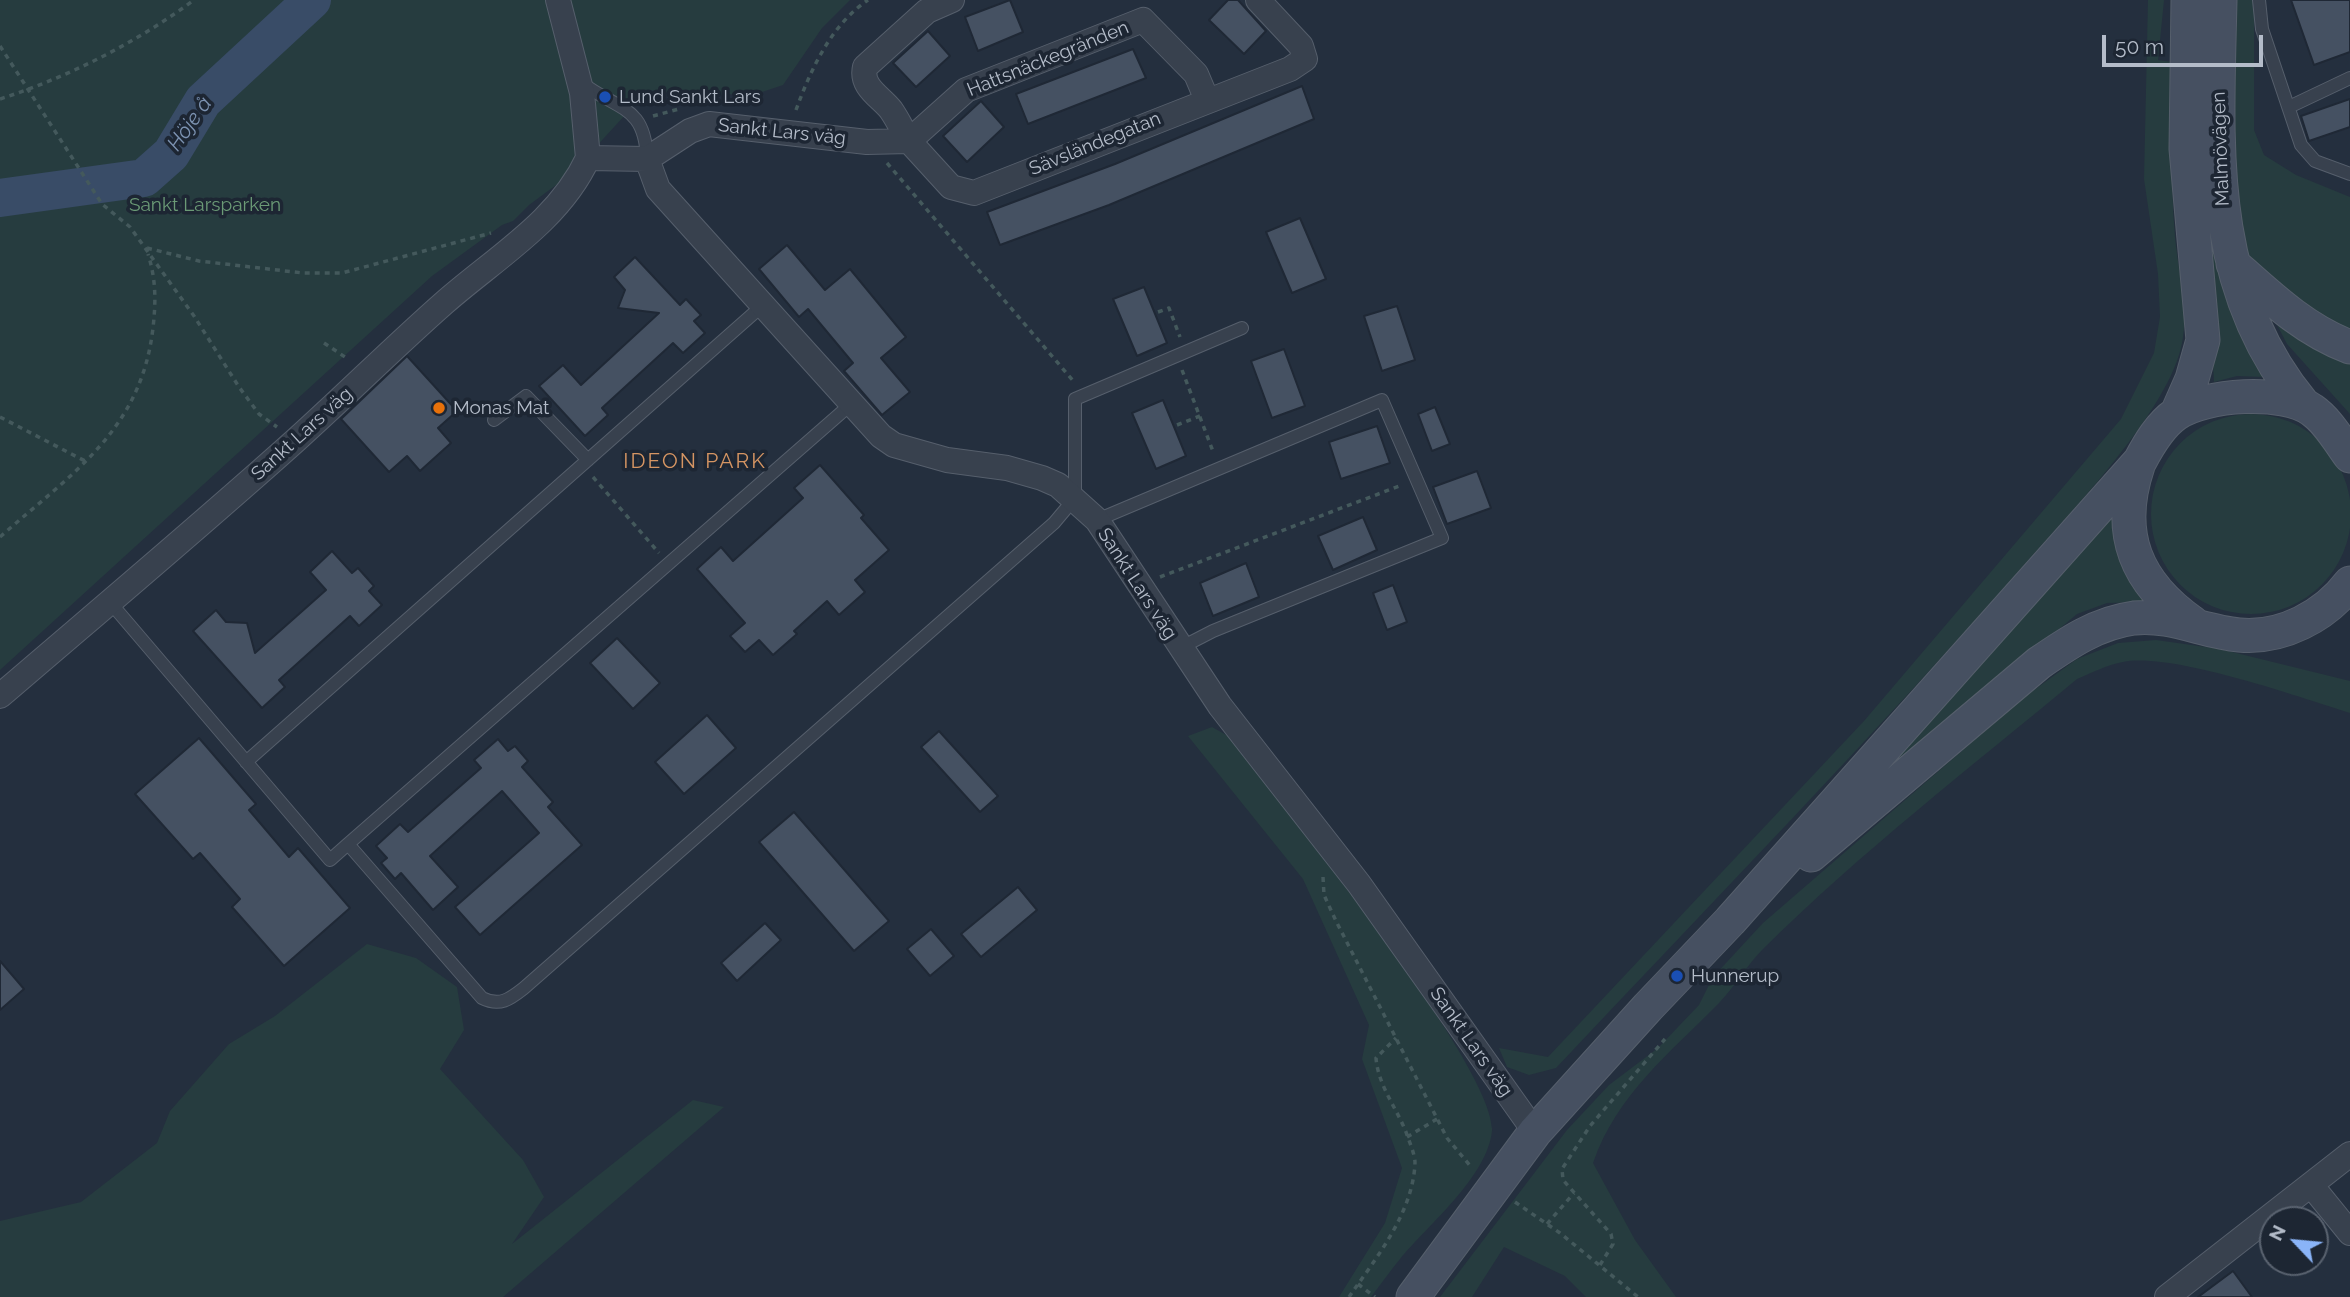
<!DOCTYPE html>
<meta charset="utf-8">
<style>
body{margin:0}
#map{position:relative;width:2350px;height:1297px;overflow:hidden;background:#242f3e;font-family:Raleway,sans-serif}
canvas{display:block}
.north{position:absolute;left:2259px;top:1206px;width:70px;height:70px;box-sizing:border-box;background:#1d2633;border:2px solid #59626f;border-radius:50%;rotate:296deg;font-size:19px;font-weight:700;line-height:28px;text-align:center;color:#b4bcc9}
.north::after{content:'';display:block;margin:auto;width:24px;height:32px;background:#8ab4f8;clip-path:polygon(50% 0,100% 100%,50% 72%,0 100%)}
.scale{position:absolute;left:2102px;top:35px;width:161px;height:32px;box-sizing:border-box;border:4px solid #b4bcc9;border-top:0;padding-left:9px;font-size:21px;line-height:24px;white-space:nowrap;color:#b4bcc9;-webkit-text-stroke:5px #1d2633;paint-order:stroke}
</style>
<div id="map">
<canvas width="2350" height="1297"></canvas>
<div class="north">N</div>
<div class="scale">50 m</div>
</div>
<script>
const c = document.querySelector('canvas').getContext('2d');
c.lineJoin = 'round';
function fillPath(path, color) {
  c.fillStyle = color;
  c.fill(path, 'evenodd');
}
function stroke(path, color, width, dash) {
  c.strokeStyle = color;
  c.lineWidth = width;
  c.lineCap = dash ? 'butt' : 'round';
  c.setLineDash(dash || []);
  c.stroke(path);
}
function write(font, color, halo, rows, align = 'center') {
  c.font = font + ' Raleway,sans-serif';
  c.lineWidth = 7;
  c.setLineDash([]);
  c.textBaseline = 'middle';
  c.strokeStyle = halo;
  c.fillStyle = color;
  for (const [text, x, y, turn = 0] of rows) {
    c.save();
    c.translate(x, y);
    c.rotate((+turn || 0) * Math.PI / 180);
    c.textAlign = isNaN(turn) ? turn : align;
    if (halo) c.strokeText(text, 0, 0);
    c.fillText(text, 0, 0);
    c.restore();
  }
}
fillPath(new Path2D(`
 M0 0H850L822 28 783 85 759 93 694 96 648 90 571 174 529 205 513 221 502 225 432 276 0 670Z
 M2148 0H2164L2158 60 2172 62C2173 120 2170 180 2175 237 2178 272 2189 307 2182 343 2170 409 2070 513 2024 565 1873 737 1713 901 1556 1068L1529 1075 1507 1067 1499 1048 1548 1057 1864 721 2121 419 2154 353 2160 317 2158 274 2144 179Z
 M2233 0H2254V130L2264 155 2296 175 2350 197V414L2287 344 2251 275 2232 177Z
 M2209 170 2265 377 2237 376 2214 382 2206 236Z
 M2151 514a100 100 0 1 1 200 0a100 100 0 1 1-200 0Z
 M2113 510C2115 548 2121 574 2148 602L2107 603 2077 614 1897 766 1890 757Z
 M2156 640 2220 649 2350 681V713C2299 697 2171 652 2123 662 2107 665 2091 673 2077 679 1971 767 1861 852 1763 949 1747 965 1735 986 1719 1003 1670 1053 1617 1094 1593 1163L1635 1240 1676 1297H1586L1565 1276 1504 1247 1472 1297H1440L1567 1130 1609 1085 1658 1048 1699 1005 1713 977 1763 923 2023 698 2077 659 2118 643Z
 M1212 727 1228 736C1275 796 1497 1069 1492 1131 1487 1177 1428 1225 1400 1259 1390 1271 1381 1284 1371 1297H1339L1385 1223 1402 1168 1362 1059 1369 1025 1303 879 1188 736Z
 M367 944 416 958 457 987 464 1030 440 1069 523 1160 544 1197 512 1244 693 1100 724 1107 503 1297H0V1221L81 1202 157 1143 170 1111 229 1044 275 1016Z`), '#263c3f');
stroke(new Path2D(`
 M0 198 144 178 171 154 203 101 312 0`), '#394c67', 38);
const building = new Path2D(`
 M1010 0 1023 32 978 51 965 17Z
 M1228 0H1238L1266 31 1244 54 1209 20Z
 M2291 0H2350V52L2314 65Z
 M928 31 950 56 916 87 893 63Z
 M1133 49 1146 78 1028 124 1016 94Z
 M1302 86 1314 119 1109 205 1000 245 987 212 1115 164Z
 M2350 99V127L2309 141 2301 116Z
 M981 101 1004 127 967 162 943 136Z
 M1300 218 1326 279 1292 293 1266 232Z
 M787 245 825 290 850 269 906 337 881 358 910 392 882 415 844 371 853 363 808 309 799 317 759 269Z
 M635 257 680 305 686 299 701 315 694 321 705 333 683 353 673 343 602 408 608 415 585 436 539 386 563 365 581 385 659 313 618 308 625 290 614 277Z
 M1144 287 1167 343 1137 356 1113 299Z
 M1397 306 1415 360 1382 371 1364 316Z
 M1284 349 1305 406 1272 418 1251 361Z
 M407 356 457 411 438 428 451 443 420 471 407 456 389 472 341 419Z
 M1163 400 1186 456 1156 469 1132 413Z
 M1435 407 1450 444 1432 451 1418 414Z
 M1377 426 1390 463 1341 479 1329 442Z
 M820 465 864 515 861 518 889 550 855 580 865 592 839 615 827 601 794 631 797 634 773 655 759 640 745 652 730 636 745 623 697 569 721 547 733 561 803 498 794 488Z
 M1477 471 1491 508 1447 524 1433 487Z
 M1363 517 1377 550 1333 570 1318 536Z
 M332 551 352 573 358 568 374 586 369 591 382 605 359 626 350 616 279 680 285 687 262 708 193 631 216 610 226 622 247 623 255 653 326 590 310 572Z
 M1246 563 1259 597 1213 616 1200 583Z
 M1393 585 1407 622 1387 630 1373 593Z
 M617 638 660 683 633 709 590 663Z
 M707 715 736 748 684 794 655 762Z
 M939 731 998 796 980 812 921 747Z
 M199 738 256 804 249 810 289 857 298 848 350 908 284 966 232 907 240 899 200 853 193 859 135 794Z
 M498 739 508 751 515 746 528 761 522 767 553 802 548 807 582 845 480 935 455 907 539 833 502 791 430 856 458 887 433 910 401 873 395 879 381 863 387 858 376 846 400 824 408 832 481 768 474 760Z
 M794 812 889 921 854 951 759 842Z
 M1018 887 1037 910 981 957 961 934Z
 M765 923 781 940 737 981 721 963Z
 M931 929 954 956 930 976 907 949Z
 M0 961 24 989 0 1010Z
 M2233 1271 2252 1297H2198Z`);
fillPath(building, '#455162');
stroke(building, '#1f2835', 2);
const lane = new Path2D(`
 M2259 0 2262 29 2301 145 2315 161 2350 174
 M582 83C619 111 645 105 647 159
 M2289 107 2350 78
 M850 405 348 844 482 998C500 1007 510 999 524 988L1054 523 1075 498V399L1242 328
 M494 420 526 396 588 460
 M1097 520 1382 400 1442 538 1213 631 1180 648
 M109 601 330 860 348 844
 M246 762 762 306`);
const street = new Path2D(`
 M558 0 582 93 588 158 647 159 690 131 709 124 867 142 909 141 951 187 974 193 1290 69 1305 59 1301 46 1258 0
 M952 0 927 11 865 67C860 87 881 97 891 110 898 120 903 131 909 141L966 90 1143 20 1196 74 1207 100
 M647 159 658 189 881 436 894 445 947 460 1007 468 1042 478 1058 485 1097 520 1220 706 1359 884 1535 1132
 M0 696C99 611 199 527 296 440 346 395 394 347 444 303 495 258 559 221 588 158
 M2311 1185 2350 1233
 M2167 1297 2350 1154`);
const secondary = new Path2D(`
 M2220 0C2217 144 2205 286 2303 404
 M2233 264C2269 296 2304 330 2350 347
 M2177 413 2192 379 2203 340 2186 149 2188 0
 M2138 466C2115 534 2136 583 2193 623
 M1811 855 2039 663C2068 643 2097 623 2134 618 2171 614 2204 632 2239 635 2282 639 2325 616 2350 583
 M1413 1297 1535 1132 1648 1007 1730 921 2140 461C2149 444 2160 425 2176 414 2205 394 2284 389 2312 410 2328 421 2339 441 2350 456`);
stroke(lane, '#565f6c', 14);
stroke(street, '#565f6c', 26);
stroke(secondary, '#565f6c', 35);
stroke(new Path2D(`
 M0 46 102 204 130 227 194 316 239 387 259 414 277 427
 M0 99C68 77 136 43 194 0
 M796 110C811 69 831 25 868 0
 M653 116 679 109
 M887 163 1075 383
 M147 248 199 261 303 273H342L491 233
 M1158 312 1169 308 1180 337
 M324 343 348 359
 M1182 370 1214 454
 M0 417 85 461
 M1177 425 1200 416
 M593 477 659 553
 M0 537C72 473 141 431 153 328 156 301 156 279 148 254
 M1160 577 1402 485
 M1323 877 1324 895 1336 921 1447 1138 1472 1168
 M1407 1137 1437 1119
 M1515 1202 1560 1233 1638 1297
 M1547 1224 1574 1193
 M1600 1265 1613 1244 1611 1234 1563 1180 1562 1169 1590 1126 1665 1039
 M1358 1284 1375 1297
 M1349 1297C1376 1258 1413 1213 1415 1163 1415 1154 1409 1141 1406 1132 1396 1107 1378 1085 1376 1058L1396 1038`), '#44595c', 3.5, [5, 5]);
stroke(lane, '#38414e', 12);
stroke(street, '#38414e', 24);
stroke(secondary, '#465061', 33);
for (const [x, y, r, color] of [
 [605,97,7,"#1a4fb4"],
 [439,408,7,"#e8710a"],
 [1677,976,7,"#1a4fb4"]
]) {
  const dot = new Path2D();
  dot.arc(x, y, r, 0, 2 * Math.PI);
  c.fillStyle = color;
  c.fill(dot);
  stroke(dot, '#1d2633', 2.5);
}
write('19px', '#b4bcc9', '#1d2633', [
 ["Hattsnäckegränden",1048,59,-22],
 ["Sankt Lars väg",782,132,6],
 ["Sävsländegatan",1095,144,-22],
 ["Malmövägen",2221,149,-92],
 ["Sankt Lars väg",302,434,-42],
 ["Sankt Lars väg",1137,584,57],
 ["Sankt Lars väg",1471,1042,55]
]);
write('19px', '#b4bcc9', '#1d2633', [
 ["Lund Sankt Lars",619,97],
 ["Monas Mat",453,408],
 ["Hunnerup",1691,976]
], 'left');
write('19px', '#6b9a76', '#1d2633', [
 ["Sankt Larsparken",205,205]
]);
write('italic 21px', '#7c92b1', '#1d2633', [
 ["Höje å",190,124,-55]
]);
c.letterSpacing = '2px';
write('21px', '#d59563', '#1d2633', [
 ["IDEON PARK",695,462]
]);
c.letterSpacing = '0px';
</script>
